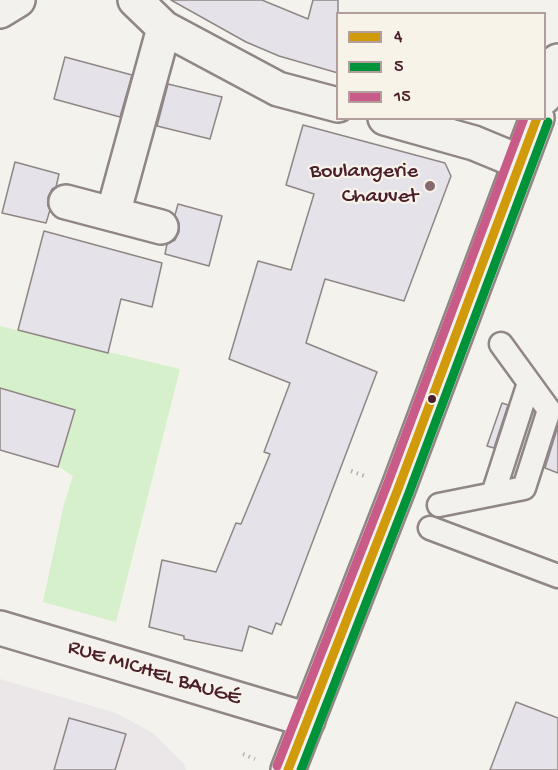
<!DOCTYPE html>
<meta charset="utf-8">
<style>
body{margin:0}
#map{position:relative;width:558px;height:770px;overflow:hidden;background:#f4f2ec;font-family:"Gochi Hand",sans-serif}
canvas{display:block}
.legend{position:absolute;left:336px;top:12px;width:210px;height:108px;box-sizing:border-box;background:#f7f3e8;border:2px solid #b29e9c;margin:0;padding:8px 10px;list-style:none;font-size:18px;color:#4a1f2b}
.legend li{display:flex;align-items:center;gap:12px;height:30px}
.legend b{width:30px;border:2px solid #b29e9c}
</style>
<div id="map">
<canvas width="558" height="770"></canvas>
<ul class="legend">
<li><b style="height:8px;background:#d09a0b"></b>4</li>
<li><b style="height:8px;background:#00933a"></b>5</li>
<li><b style="height:8px;background:#c95b89"></b>15</li>
</ul>
</div>
<script>
const c = document.querySelector('canvas').getContext('2d');
c.lineJoin = 'round';
function fillPath(path, color) {
  c.fillStyle = color;
  c.fill(path, 'evenodd');
}
function stroke(path, color, width, dash) {
  c.strokeStyle = color;
  c.lineWidth = width;
  c.lineCap = dash ? 'butt' : 'round';
  c.setLineDash(dash || []);
  c.stroke(path);
}
function write(font, color, halo, rows, align = 'center') {
  c.font = font + ' "Gochi Hand",sans-serif';
  c.lineWidth = 4.5;
  c.setLineDash([]);
  c.textBaseline = 'middle';
  c.strokeStyle = halo;
  c.fillStyle = color;
  for (const [text, x, y, turn = 0] of rows) {
    c.save();
    c.translate(x, y);
    c.rotate((+turn || 0) * Math.PI / 180);
    c.textAlign = isNaN(turn) ? turn : align;
    if (halo) c.strokeText(text, 0, 0);
    c.fillText(text, 0, 0);
    c.restore();
  }
}
fillPath(new Path2D(`
 M0 679 116 713 153 733 184 764 186 770H0Z`), '#ebe7e8');
fillPath(new Path2D(`
 M0 326 180 369 116 622 43 602 64 504 73 476 59 467 74 411 0 388Z`), '#d5f0ca');
const building = new Path2D(`
 M171 0H262L308 19 313 0H338V73L279 56 246 42Z
 M65 57 132 75 120 117 54 99Z
 M168 84 222 97 210 139 157 126Z
 M303 125 445 163 451 176 404 301 325 279 306 343 377 372 281 625 276 623 272 634 249 626 242 651 184 639V636L149 627 162 560 216 572 236 523 241 524 270 454 264 452 290 383 229 359 258 261 291 270 314 194 286 185Z
 M15 162 59 174 56 187 52 189 48 197V206L50 210 46 223 2 213Z
 M178 204 222 216 209 266 165 254 167 244 175 240 179 232V223L175 215Z
 M44 231 162 263 152 307 121 299 108 353 18 330Z
 M0 388 75 410 58 467 0 450Z
 M502 403 508 405 494 448 487 446Z
 M558 426V473L545 468Z
 M516 702 558 718V770H490Z
 M69 718 126 734 115 770H54Z`);
fillPath(building, '#e5e2e9');
stroke(building, '#8f8685', 1.5);
const lane = new Path2D(`
 M493 494 529 383
 M439 505 524 488 549 410 501 344
 M430 528 558 576`);
const street = new Path2D(`
 M135 0 164 28 278 89 338 105
 M0 11 18 0
 M385 118 474 143 520 162
 M66 202 161 227
 M113 214 164 28
 M0 628 308 720`);
const secondary = new Path2D(`
 M544 97 558 61
 M288 770 398 489 537 118`);
stroke(lane, '#8f8685', 27);
stroke(street, '#8f8685', 38);
stroke(secondary, '#8f8685', 38);
stroke(new Path2D(`
 M351 471 365 476
 M243 754 255 759`), '#b6b0ae', 4, [1.5, 4.5]);
stroke(lane, '#f2f1ed', 22);
stroke(street, '#f2f1ed', 33);
stroke(secondary, '#f2f1ed', 33);
stroke(new Path2D(`
 M288 770 398 489 537 118`), '#d09a0b', 9);
stroke(new Path2D(`
 M301 770 409 493 548 122`), '#00933a', 9);
stroke(new Path2D(`
 M277 766 387 485 524 118`), '#c95b89', 9);
for (const [x, y, r, color] of [
 [430,186,6,"#86696f"],
 [432,399,5,"#4a1f2b"]
]) {
  const dot = new Path2D();
  dot.arc(x, y, r, 0, 2 * Math.PI);
  c.fillStyle = color;
  c.fill(dot);
  stroke(dot, '#f7f3e8', 2);
}
write('22px', '#4a1f2b', '#f7f3e8', [
 ["Boulangerie",418,173],
 ["Chauvet",418,198]
], 'right');
write('22px', '#4a1f2b', '#f7f3e8', [
 ["RUE MICHEL BAUGÉ",154,674,17]
]);
</script>
